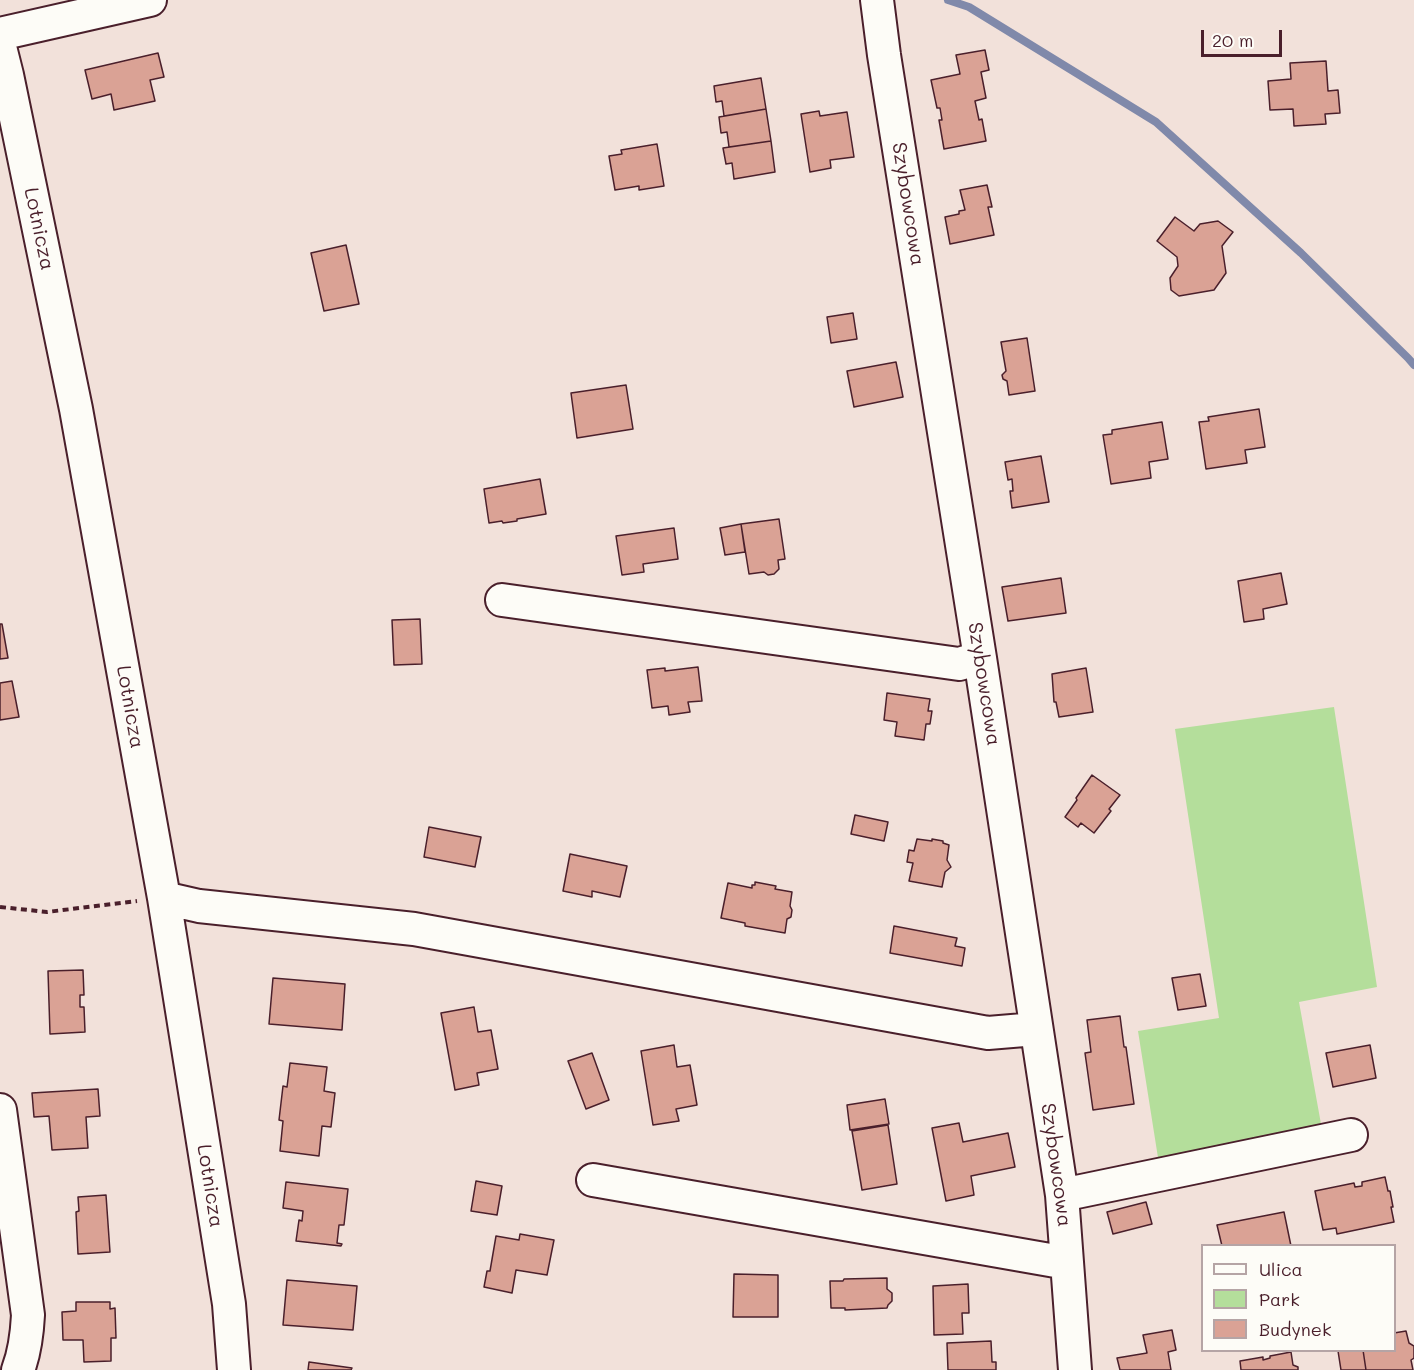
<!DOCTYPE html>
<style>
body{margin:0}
#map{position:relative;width:1414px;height:1370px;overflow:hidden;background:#f2e1da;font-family:Mali,sans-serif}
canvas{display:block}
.legend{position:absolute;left:1201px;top:1244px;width:195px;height:108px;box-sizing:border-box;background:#fdfcf7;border:2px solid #b5a4a5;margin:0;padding:8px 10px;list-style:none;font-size:18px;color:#4a1f2b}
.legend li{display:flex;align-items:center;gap:12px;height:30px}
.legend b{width:30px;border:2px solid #b5a4a5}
.scale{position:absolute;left:1201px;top:30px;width:81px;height:27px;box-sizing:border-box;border:3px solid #4a1f2b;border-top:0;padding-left:8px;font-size:18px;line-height:21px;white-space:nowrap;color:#4a1f2b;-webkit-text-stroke:4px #fdfcf7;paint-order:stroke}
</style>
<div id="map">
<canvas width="1414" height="1370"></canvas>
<ul class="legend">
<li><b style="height:8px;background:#fdfcf7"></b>Ulica</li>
<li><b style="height:16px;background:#b4de9b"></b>Park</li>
<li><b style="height:16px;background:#daa295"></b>Budynek</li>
</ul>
<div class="scale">20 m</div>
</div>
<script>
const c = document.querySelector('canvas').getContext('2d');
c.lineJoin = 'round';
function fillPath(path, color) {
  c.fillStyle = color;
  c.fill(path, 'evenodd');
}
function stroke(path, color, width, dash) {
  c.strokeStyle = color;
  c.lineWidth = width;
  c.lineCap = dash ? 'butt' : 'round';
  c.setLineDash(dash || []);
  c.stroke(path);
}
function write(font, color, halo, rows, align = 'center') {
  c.font = font + ' Mali,sans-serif';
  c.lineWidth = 4.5;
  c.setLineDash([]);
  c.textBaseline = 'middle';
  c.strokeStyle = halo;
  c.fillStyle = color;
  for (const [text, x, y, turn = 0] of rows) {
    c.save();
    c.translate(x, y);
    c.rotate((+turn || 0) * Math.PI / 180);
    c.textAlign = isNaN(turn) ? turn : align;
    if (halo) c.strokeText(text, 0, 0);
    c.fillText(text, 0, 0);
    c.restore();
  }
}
fillPath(new Path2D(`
 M1334 707 1377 987 1299 1002 1321 1124 1159 1164 1138 1031 1219 1018 1175 729Z`), '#b4de9b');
stroke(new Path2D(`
 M948 0 969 7 1156 122 1301 253 1408 358 1414 365`), '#8089aa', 8);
const building = new Path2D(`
 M985 50 989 70 981 72 986 98 975 101 979 120 982 119 986 141 944 149 939 120H942L940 108H937L931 80 960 74 956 55Z
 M158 53 164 77 150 80 155 101 114 110 111 94 92 99 85 70Z
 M1326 61 1328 91 1338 90 1340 113 1325 114 1326 124 1294 126 1293 109 1270 110 1268 81 1291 79 1290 63Z
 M761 78 766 109 724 116 722 101 716 102 714 86Z
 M766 109 771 141 729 147 727 132 721 133 719 117Z
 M819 111 820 116 847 112 854 157 830 160 831 168 810 172 801 114Z
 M771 141 775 172 734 179 732 163 726 164 723 148Z
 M657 144 664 186 639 190V186L615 190 609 156 622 154 621 150Z
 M987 185 992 207H988L994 235 950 244 945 217 959 214V211L965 210 960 190Z
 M1175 217 1194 231 1200 224 1218 221 1233 232 1222 246 1226 273 1214 290 1179 296 1171 290 1170 278 1178 266 1177 257 1157 241Z
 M346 245 359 304 324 311 311 253Z
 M853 313 857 339 831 343 827 317Z
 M1027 338 1035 391 1009 395 1007 381 1003 379 1002 375 1006 371 1001 342Z
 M896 362 903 397 854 407 847 371Z
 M626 385 633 429 577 438 571 393Z
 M1259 409 1265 447 1245 450 1247 463 1206 469 1199 422 1209 421 1208 417Z
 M1162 422 1168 459 1149 462 1151 478 1111 484 1103 435 1112 434V430Z
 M1041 456 1049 502 1012 508 1010 491H1013L1012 479 1008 480 1005 462Z
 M540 479 546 514 517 519V521L503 523 502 521 489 523 484 489Z
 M779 519 785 559 778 560 779 569 774 574 768 575 764 572 749 574 741 524Z
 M741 524 745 552 725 555 720 528Z
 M674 528 678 559 643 564 644 572 622 575 616 536Z
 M1281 573 1287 604 1263 609 1264 619 1244 622 1238 581Z
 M1061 578 1066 613 1008 621 1002 587Z
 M420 619 422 664 394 665 392 620Z
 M0 624H2L8 658 0 659Z
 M698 667 702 701 688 702 690 712 669 715 668 706 652 708 647 670 665 668V671Z
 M1086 668 1093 712 1059 717 1056 702H1054L1052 674Z
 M12 681 19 717 0 720V683Z
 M887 693 930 699 928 711H932L930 724H926L924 740 895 736 897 722 884 720Z
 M1092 775 1120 795 1109 809 1111 811 1094 833 1081 823 1078 827 1065 817 1077 800 1076 798Z
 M855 815 888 822 884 841 851 834Z
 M429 827 481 837 475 867 424 857Z
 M917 839 932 841V839L943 841V843L949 845 947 860 951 867 945 872 942 887 909 881 913 863 907 862 909 850 914 851Z
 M570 854 627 866 620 897 592 891V897L563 891Z
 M755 882 776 886 775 889 792 892 790 906 792 910 791 917 787 919 785 933 745 926V923L721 918 728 883 752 888V885H755Z
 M894 926 957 938 955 946 965 948 962 966 890 953Z
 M83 970 84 995H80V1007H84L85 1032 50 1034 48 971Z
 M1200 974 1206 1006 1178 1010 1172 978Z
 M273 978 345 984 342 1030 269 1024Z
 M474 1007 478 1032 491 1030 498 1069 477 1073 479 1085 455 1090 441 1013Z
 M1120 1016 1124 1047H1126L1134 1104 1093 1110 1085 1053 1091 1052 1087 1020Z
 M674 1045 677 1067 690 1065 697 1105 676 1109 679 1121 653 1125 641 1051Z
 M1370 1045 1376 1078 1333 1087 1326 1053Z
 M592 1053 609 1100 586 1109 568 1061Z
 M290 1063 327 1067 324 1091 335 1093 331 1127 322 1126 319 1156 280 1151 283 1121 279 1120 283 1086 287 1087Z
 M98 1089 100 1116 86 1117 88 1148 52 1150 49 1116 34 1117 32 1093Z
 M885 1099 889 1124 850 1130 847 1105Z
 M959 1123 963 1142 1008 1133 1015 1167 971 1176 974 1195 946 1201 932 1128Z
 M888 1125 897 1184 862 1190 852 1131Z
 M1385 1177 1388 1191H1390L1393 1207H1391L1394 1222 1337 1234 1336 1228 1323 1230 1315 1191 1354 1183 1355 1187 1362 1186V1182Z
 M476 1181 502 1186 497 1215 471 1211Z
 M286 1182 348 1189 344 1225H339L337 1243 342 1244 341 1246 296 1241 299 1220 302 1221 303 1211 283 1208Z
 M106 1195 110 1252 78 1254 76 1212 79 1211 78 1197Z
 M1146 1202 1152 1224 1113 1234 1107 1212Z
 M1284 1212 1291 1246H1222L1217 1225Z
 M520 1234 554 1240 547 1275 516 1270 512 1293 484 1287 487 1271H490L496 1236 519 1240Z
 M734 1274 778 1275V1317H733Z
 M887 1278V1289L892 1293V1301L888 1305 887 1308 845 1310V1308H831L830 1281H843L844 1279Z
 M287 1280 357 1286 353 1330 283 1325Z
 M968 1284 969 1313H962L963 1334 934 1335 933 1286Z
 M76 1302H110V1309L115 1308 116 1338H111V1361L84 1362 83 1340H63L62 1312 76 1311Z
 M1172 1330 1176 1350 1168 1352 1171 1370H1120L1117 1358 1147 1353 1143 1335Z
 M1406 1331 1409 1343 1414 1346V1358L1411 1360 1413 1370H1366L1363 1350H1394V1333Z
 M991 1341 992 1362H996V1370H948L947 1343Z
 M1363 1350 1366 1370H1341L1338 1351Z
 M1291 1352 1293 1365 1298 1367V1370H1241L1240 1361 1263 1357V1360L1270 1358V1356Z
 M309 1362 352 1368 351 1370H308Z`);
fillPath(building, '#daa295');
stroke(building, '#4a1f2b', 1.5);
const minor = new Path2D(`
 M877 0 884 55 980 658 1062 1195 1075 1370
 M0 34 150 0
 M0 47 7 75 76 409 164 898 229 1304 234 1370
 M502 600 959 664 980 658
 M164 898 199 906 414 929 988 1033 1036 1029
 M0 1110 28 1315C27 1334 25 1352 18 1370
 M593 1180 1067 1263
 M1062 1195 1351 1135`);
stroke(minor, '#4a1f2b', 36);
stroke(new Path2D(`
 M0 907 47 912 137 901`), '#4a1f2b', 4, [6, 4.5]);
stroke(minor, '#fdfcf7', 32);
write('20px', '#4a1f2b', '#fdfcf7', [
 ["Szybowcowa",908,204,81],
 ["Lotnicza",39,229,78],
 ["Szybowcowa",984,684,81],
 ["Lotnicza",130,707,80],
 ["Szybowcowa",1056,1165,82],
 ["Lotnicza",210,1186,81]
]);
</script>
